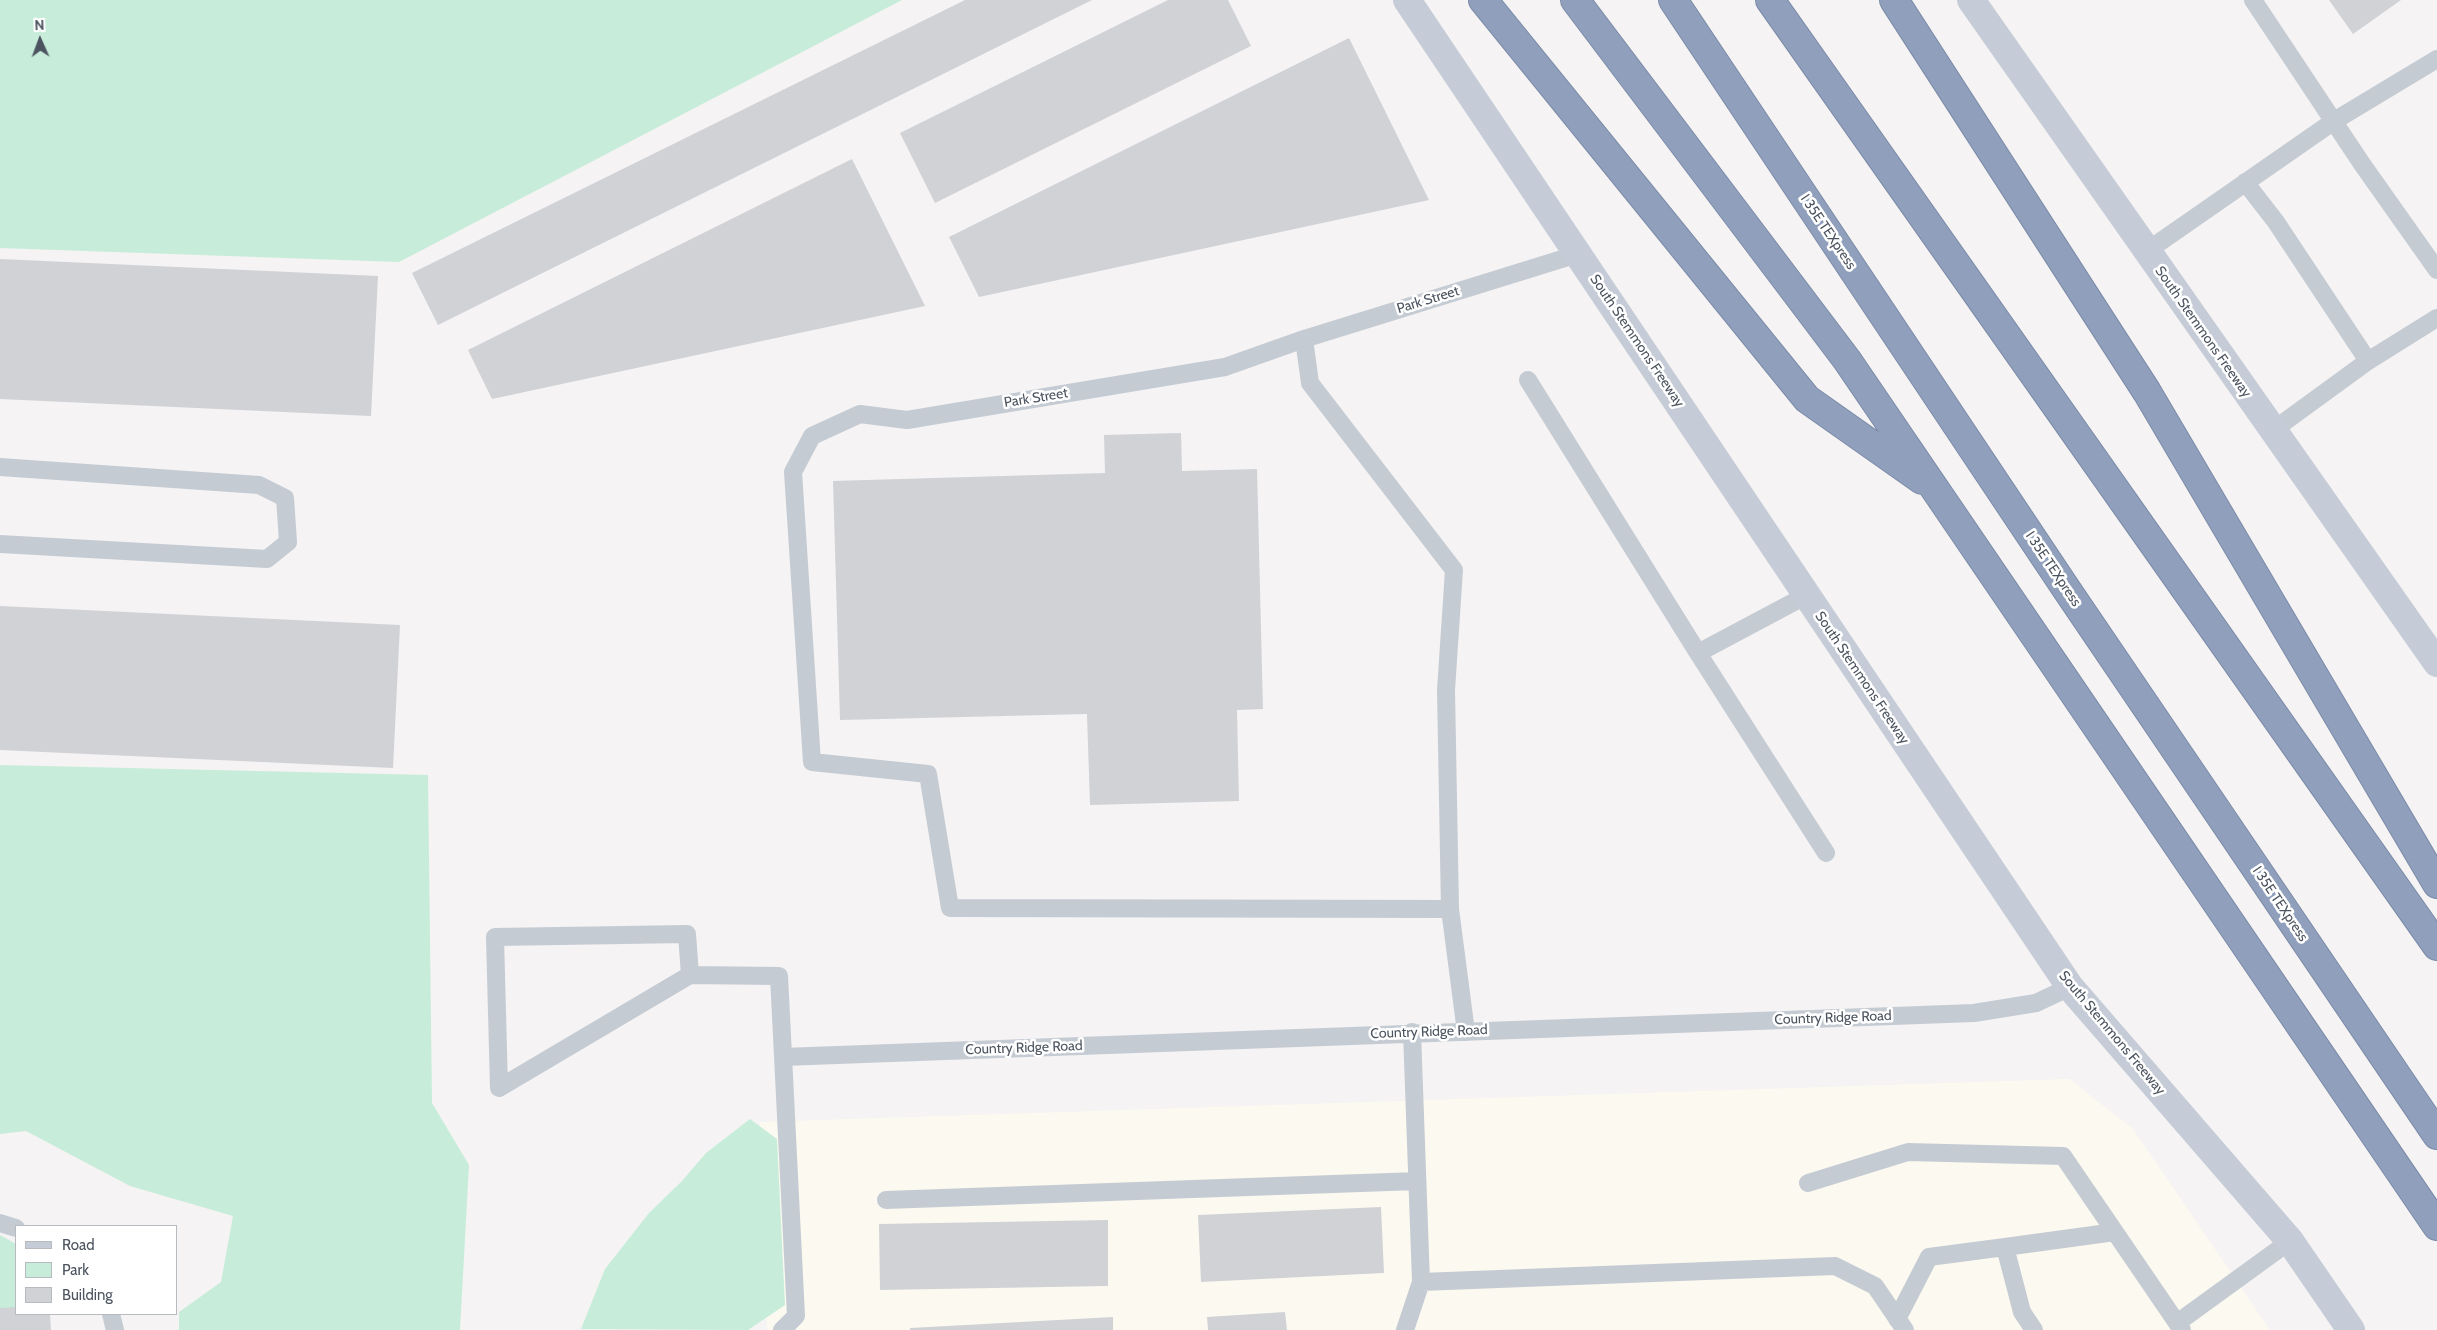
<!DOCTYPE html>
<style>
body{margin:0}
#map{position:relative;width:2437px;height:1330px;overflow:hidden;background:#f5f3f3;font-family:Cabin,sans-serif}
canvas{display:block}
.legend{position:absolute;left:15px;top:1225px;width:162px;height:90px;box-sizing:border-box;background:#fff;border:1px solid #b7bbbf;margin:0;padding:6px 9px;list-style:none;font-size:15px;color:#4c545f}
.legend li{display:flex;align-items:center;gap:10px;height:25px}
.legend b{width:25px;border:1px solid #b7bbbf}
.north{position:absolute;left:15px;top:15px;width:50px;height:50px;-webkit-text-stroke:4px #fff;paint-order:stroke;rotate:358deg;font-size:14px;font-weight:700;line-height:20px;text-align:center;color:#4c545f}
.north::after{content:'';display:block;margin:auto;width:18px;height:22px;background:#4c545f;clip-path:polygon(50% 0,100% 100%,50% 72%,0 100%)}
</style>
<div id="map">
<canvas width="2437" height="1330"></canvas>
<ul class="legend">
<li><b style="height:6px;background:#c6ccd7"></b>Road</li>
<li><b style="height:14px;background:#c7edda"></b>Park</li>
<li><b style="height:14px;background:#d0d2d6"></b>Building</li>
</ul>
<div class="north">N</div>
</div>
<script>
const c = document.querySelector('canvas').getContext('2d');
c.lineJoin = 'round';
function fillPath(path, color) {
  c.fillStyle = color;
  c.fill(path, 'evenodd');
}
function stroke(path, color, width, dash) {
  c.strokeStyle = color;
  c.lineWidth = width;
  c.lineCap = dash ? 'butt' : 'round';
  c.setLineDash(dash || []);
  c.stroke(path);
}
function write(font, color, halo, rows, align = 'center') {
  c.font = font + ' Cabin,sans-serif';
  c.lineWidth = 5;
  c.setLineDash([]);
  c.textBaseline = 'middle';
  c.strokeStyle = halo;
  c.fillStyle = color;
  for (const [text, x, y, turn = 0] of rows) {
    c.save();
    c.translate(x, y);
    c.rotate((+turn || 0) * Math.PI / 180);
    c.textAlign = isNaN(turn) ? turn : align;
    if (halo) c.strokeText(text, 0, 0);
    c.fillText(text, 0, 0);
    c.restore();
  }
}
fillPath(new Path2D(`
 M2069 1079 2133 1129 2270 1330H767L760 1122Z`), '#fcfaf0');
fillPath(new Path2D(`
 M0 0H902L399 262 0 248Z
 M0 765 428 775 432 1103 469 1165 460 1330H179V1312L221 1282 233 1216 130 1186 26 1131 0 1134Z
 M750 1119 777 1139 785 1305 748 1330 581 1329 605 1269 649 1213 682 1181 706 1153Z
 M0 1235 16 1244V1314H33L31 1330H0Z`), '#c7edda');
fillPath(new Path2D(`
 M965 0H1092L438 325 412 273Z
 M1168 0H1228L1251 46 935 203 900 133Z
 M2329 0H2401L2353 34Z
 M1349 38 1429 200 979 297 949 237Z
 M852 159 925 306 492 399 468 350Z
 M0 259 378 276 371 416 0 399Z
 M1181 433 1182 471 1257 469 1263 709 1237 710 1239 801 1090 805 1087 714 840 720 833 481 1105 473 1104 435Z
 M0 606 400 625 393 768 0 750Z
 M1381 1207 1384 1273 1201 1282 1198 1215Z
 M1108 1220V1286L880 1290 879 1224Z
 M16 1307V1314H50L51 1330H0V1308Z
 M1285 1312 1287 1330H1208L1207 1317Z
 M1113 1317V1330H910V1328Z`), '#d0d2d6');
const highway = new Path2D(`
 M1483 0 1807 399 1922 480
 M1575 0 1847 360 2437 1226
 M1673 0 2067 590 2437 1135
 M1770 0 2437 946
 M1894 0 2147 392 2437 884`);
stroke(highway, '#7b8ba8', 30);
stroke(new Path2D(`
 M2253 0 2362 164 2437 270
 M2245 182 2276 222 2368 361 2272 431
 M2147 251 2334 121 2437 59
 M1304 339 1310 383 1454 570 1446 690 1450 909 1466 1032
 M2368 361 2437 318
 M1528 380 1698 653
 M0 467 259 485 285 498 288 542 267 559 0 544
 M1807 595 1698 653 1826 853
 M1450 909 950 908 928 774 812 762 793 472 812 436 860 414 907 420 1225 367 1304 339 1578 254
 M690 975 687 934 495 937 499 1088 690 975 779 976 796 1316 782 1330
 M1412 1032 1421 1282 1835 1266 1875 1286 1905 1330
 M783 1057 1974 1013 2036 1003 2070 987
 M1808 1183 1908 1152 2063 1156 2177 1323
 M886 1200 1417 1181
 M0 1223 16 1228
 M111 1314 115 1330
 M1897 1319 1929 1257 2005 1247
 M1405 1330 1421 1282
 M2034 1330 2022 1312 2005 1247 2115 1232
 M2182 1330 2177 1323 2290 1241`), '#c5cbd3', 18);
stroke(new Path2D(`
 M1407 0 2070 987 2290 1241 2351 1330
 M1971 0 2437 663`), '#c6ccd7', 28);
stroke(highway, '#90a0bc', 28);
write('14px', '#4c545f', '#fff', [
 ["I 35E TEXpress",1828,232,56],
 ["Park Street",1428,300,-17],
 ["South Stemmons Freeway",2203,332,55],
 ["South Stemmons Freeway",1637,341,56],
 ["Park Street",1036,398,-9],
 ["I 35E TEXpress",2053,569,56],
 ["South Stemmons Freeway",1862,678,56],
 ["I 35E TEXpress",2280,904,56],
 ["Country Ridge Road",1833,1018,-2],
 ["Country Ridge Road",1429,1032,-2],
 ["South Stemmons Freeway",2112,1033,50],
 ["Country Ridge Road",1024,1048,-2]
]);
</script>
